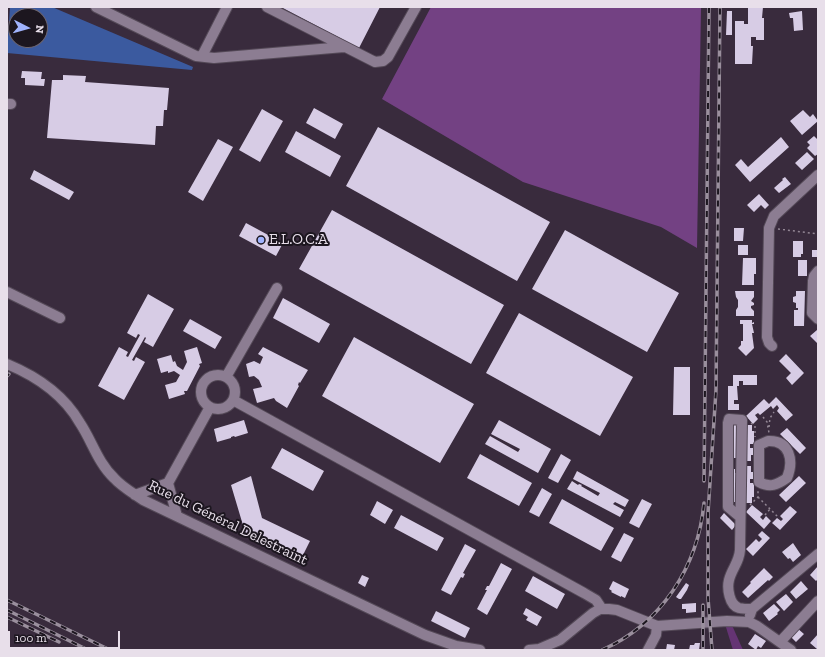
<!DOCTYPE html>
<meta charset="utf-8">
<style>
body{margin:0}
#map{position:relative;width:825px;height:657px;overflow:hidden;background:#392b3d;font-family:"Zilla Slab",serif}
canvas{display:block}
.frame{position:absolute;inset:0;border:8px solid #e8dfea;pointer-events:none}
.north{position:absolute;left:8px;top:8px;width:40px;height:40px;box-sizing:border-box;background:#1c161f;border:1px solid #6e6670;border-radius:50%;rotate:96deg;font-size:11px;font-weight:700;line-height:16px;text-align:center;color:#e8dfea}
.north::after{content:'';display:block;margin:auto;width:14px;height:18px;background:#a0b3fd;clip-path:polygon(50% 0,100% 100%,50% 72%,0 100%)}
.scale{position:absolute;left:8px;top:631px;width:112px;height:18px;box-sizing:border-box;border:2px solid #e8dfea;border-top:0;padding-left:5px;font-size:12px;line-height:14px;white-space:nowrap;color:#e8dfea;-webkit-text-stroke:3px #1c161f;paint-order:stroke}
</style>
<div id="map">
<canvas width="825" height="657"></canvas>
<div class="frame"></div>
<div class="north">N</div>
<div class="scale">100 m</div>
</div>
<script>
const c = document.querySelector('canvas').getContext('2d');
c.lineJoin = 'round';
function fillPath(path, color) {
  c.fillStyle = color;
  c.fill(path, 'evenodd');
}
function stroke(path, color, width, dash) {
  c.strokeStyle = color;
  c.lineWidth = width;
  c.lineCap = dash ? 'butt' : 'round';
  c.setLineDash(dash || []);
  c.stroke(path);
}
function write(font, color, halo, rows, align = 'center') {
  c.font = font + ' "Zilla Slab",serif';
  c.lineWidth = 4;
  c.setLineDash([]);
  c.textBaseline = 'middle';
  c.strokeStyle = halo;
  c.fillStyle = color;
  for (const [text, x, y, turn = 0] of rows) {
    c.save();
    c.translate(x, y);
    c.rotate((+turn || 0) * Math.PI / 180);
    c.textAlign = isNaN(turn) ? turn : align;
    if (halo) c.strokeText(text, 0, 0);
    c.fillText(text, 0, 0);
    c.restore();
  }
}
fillPath(new Path2D(`
 M731 623 743 650H733L725 624Z`), '#653474');
fillPath(new Path2D(`
 M431 7H701L697 248 661 227 523 182 382 99Z`), '#734183');
fillPath(new Path2D(`
 M10 7H52L193 67 192 70 7 53ZM16 16H40V40H16Z`), '#3b5a9f');
fillPath(new Path2D(`
 M281 7H380L359 48Z
 M748 7H763L762 18H764V40H756V37H751V46H753L752 64H735V21H744V24H748Z
 M727 11H732V35H726Z
 M802 11 803 30 794 31 793 18H790L789 13Z
 M22 71 42 72 41 79H45L44 86 25 85V78H21Z
 M63 75 86 76 85 82 169 88 167 110H164L163 126H156L155 145 47 138 52 80H63Z
 M314 108 343 124 335 139 306 123Z
 M262 109 283 121 260 162 239 150Z
 M803 110 810 117 813 114 818 121 802 135 790 121Z
 M378 127 550 222 517 281 346 186Z
 M296 131 341 156 330 177 285 152Z
 M814 136 818 140V154L815 156 807 148 810 145 807 142Z
 M781 137 789 147 750 182 735 165 741 159 748 167Z
 M218 139 233 147 203 201 188 192Z
 M807 152 814 159 802 170 795 163Z
 M34 170 74 192 69 200 30 179Z
 M785 177 791 184 779 193 774 188 783 180 782 179Z
 M759 194 769 205 765 209 761 205 754 212 747 205Z
 M332 210 504 305 471 364 299 269Z
 M246 223 283 243 276 256 239 236Z
 M734 228H744L743 241H734Z
 M565 230 679 293 647 352 532 289Z
 M793 241H803V254H801V257H793Z
 M738 245H748V255H738Z
 M812 250H818V257H812Z
 M743 258H756V274H754V285H742Z
 M798 260H807V276H798Z
 M735 291H754V297L751 301 754 303V305L751 306V308L754 311V316H736V310L738 307V300L736 297Z
 M796 291H805L804 326H794V310H798V308H796V303L793 302V297L796 296Z
 M148 294 174 309 153 347 144 342 146 338 145 337 132 360 134 361 136 357 145 362 124 400 98 386 119 347 128 352 126 356 128 357 135 344 140 335 138 334 136 338 127 333Z
 M283 298 330 324 319 343 273 318Z
 M519 313 633 377 600 436 486 373Z
 M190 319 222 337 215 349 183 331Z
 M740 320H752V323L754 322V324H752L754 333H752L754 348 746 356 738 348 741 345V341H743V324H740Z
 M817 330 818 332V344L810 336Z
 M354 337 474 404 440 463 322 396Z
 M197 347 202 363 199 364 200 366 187 391H184L185 394 169 399 165 385 176 382 180 375 174 371 168 373V371L161 373 157 359 171 355 173 362 175 361 177 366 183 370 187 362 184 351Z
 M263 347 308 370 300 383 299 382 298 385 299 386 287 408 276 401 274 398 257 403 253 389 262 387 259 380 254 376 249 377 246 364 254 361 260 364 263 357 258 354Z
 M786 354 804 373 792 385 786 378 791 373 779 361Z
 M674 367H690V415H673Z
 M733 375H757V385H743V381H739V386H737L738 400H734V404H739V410H728V386H733Z
 M776 397 793 415 786 421 777 411 779 408 777 405 773 409 771 406 760 415 758 413 755 415 758 419 753 424 746 416 764 399 769 404Z
 M244 420 248 433 235 437 234 436 231 437V438L217 442 214 429Z
 M499 420 551 449 538 473 485 444 490 436 518 452 520 449 491 434Z
 M731 423H737V458H731Z
 M746 425H752V431H754V444H750V448H755V455H751V461H745Z
 M787 428 806 448 800 454 780 434Z
 M282 448 324 471 313 491 271 468Z
 M480 454 532 483 519 506 467 478Z
 M561 454 571 460 558 483 548 478Z
 M745 466H751V472H755V479H750V483H754V497H752V503H746V497H745Z
 M731 469H735V473H737V502H731Z
 M577 471 629 500 625 507 615 502 613 504 624 510 620 517 567 489 572 481 578 485 579 484 582 485 581 486 598 496 600 493 573 479Z
 M251 476 262 518 310 541 301 559 245 532 231 485Z
 M799 476 806 483 786 502 779 495Z
 M542 488 552 494 539 517 529 512Z
 M562 499 614 528 601 551 549 523Z
 M642 499 652 504 639 528 629 523Z
 M377 501 393 510 385 524 370 515Z
 M752 505 763 514 760 517 763 520 766 516 771 521 764 529 746 512Z
 M790 506 797 512 780 530 772 523 777 518 781 521 783 519 780 516Z
 M724 513 736 525 732 530 720 518Z
 M401 515 444 538 437 551 394 528Z
 M762 531 770 538 753 556 746 549 756 539 759 542 762 539 758 535Z
 M624 533 634 538 621 562 611 557Z
 M793 543 801 555 793 562 790 558 788 559 782 552Z
 M465 544 476 550 463 573 465 574 463 578 461 577 451 595 441 590Z
 M501 563 512 569 487 615 477 609 487 590H485L487 586H489Z
 M818 566V579L816 581 810 575Z
 M764 568 773 577 769 581 768 580 748 598 742 592 751 583 750 582Z
 M362 575 369 578 365 587 358 583Z
 M533 576 565 594 557 609 525 591Z
 M613 581 629 589 625 598 621 596V597L611 592 612 591 609 589Z
 M801 581 808 589 796 599 790 592Z
 M686 583 689 585 687 590 681 599H679L676 597Z
 M786 594 793 602 784 611 776 602Z
 M696 603V612L686 613V609H682V604Z
 M774 604 780 610 777 613 778 614 769 621 763 613Z
 M526 608 542 617 537 626 526 620 528 617 523 614Z
 M436 611 470 628 465 638 431 621Z
 M797 628 804 634 796 642 789 635Z
 M755 634 766 641 761 648 758 646 756 650 748 644Z
 M818 634V647L817 649 810 643Z
 M695 643H700L699 650H689L690 645H694Z
 M667 644 675 645 674 650H666Z`), '#d7cce5');
const minor = new Path2D(`
 M96 7 196 56 214 58 344 47
 M267 7 375 62 383 61 388 57 416 7
 M202 56 227 7
 M7 104H11
 M818 271 814 276 813 281 812 313 818 319
 M7 292 60 318
 M772 346 769 343 767 337 769 228 774 216 818 175
 M7 364C36 376 64 395 80 423 92 441 98 463 114 478 122 487 133 493 143 500L425 635 456 646 480 650
 M201 392a17 17 0 1 1 34 0a17 17 0 1 1-34 0Z
 M226 377 277 288
 M233 400 584 593 596 600 602 609
 M768 441C790 440 794 461 787 478 777 485 770 488 759 482V445Z
 M168 483 210 407
 M135 495 168 483 177 516
 M740 517 728 507V423L729 419 742 420 740 550C739 563 732 568 729 580 727 588 729 605 739 608 743 609 748 609 752 609
 M750 615 752 609 818 554
 M780 642 818 601
 M529 650 539 649 560 640 593 613 600 609H609L617 610 657 626 727 621 749 622 757 626 791 650
 M648 650 656 635 657 626`);
stroke(minor, '#544957', 12);
stroke(new Path2D(`
 M778 229 818 234
 M763 417 767 422 769 433
 M751 423 755 426V437
 M769 427 770 418 774 412
 M758 497 778 517
 M750 505 758 497V491
 M765 515 770 509`), '#938795', 1.5, [2, 3]);
stroke(minor, '#8c7d92', 10);
const rail = new Path2D(`
 M7 376 9 374
 M704 481 709 7
 M7 600 110 650
 M703 605V650
 M7 610 88 650
 M7 617 59 642
 M602 650C661 624 698 567 704 503
 M712 650 708 598V513L716 390 720 7`);
stroke(rail, '#9a8f9d', 3.5);
stroke(rail, '#1c161f', 2, [6]);
for (const [x, y, r, color] of [
 [261,240,4,"#a0b3fd"]
]) {
  const dot = new Path2D();
  dot.arc(x, y, r, 0, 2 * Math.PI);
  c.fillStyle = color;
  c.fill(dot);
  stroke(dot, '#1c161f', 1.5);
}
write('15px', '#e8dfea', '#1c161f', [
 ["E.L.O.C.A",269,240]
], 'left');
write('15px', '#e8dfea', '#1c161f', [
 ["Rue du Général Delestraint",228,523,26]
]);
</script>
